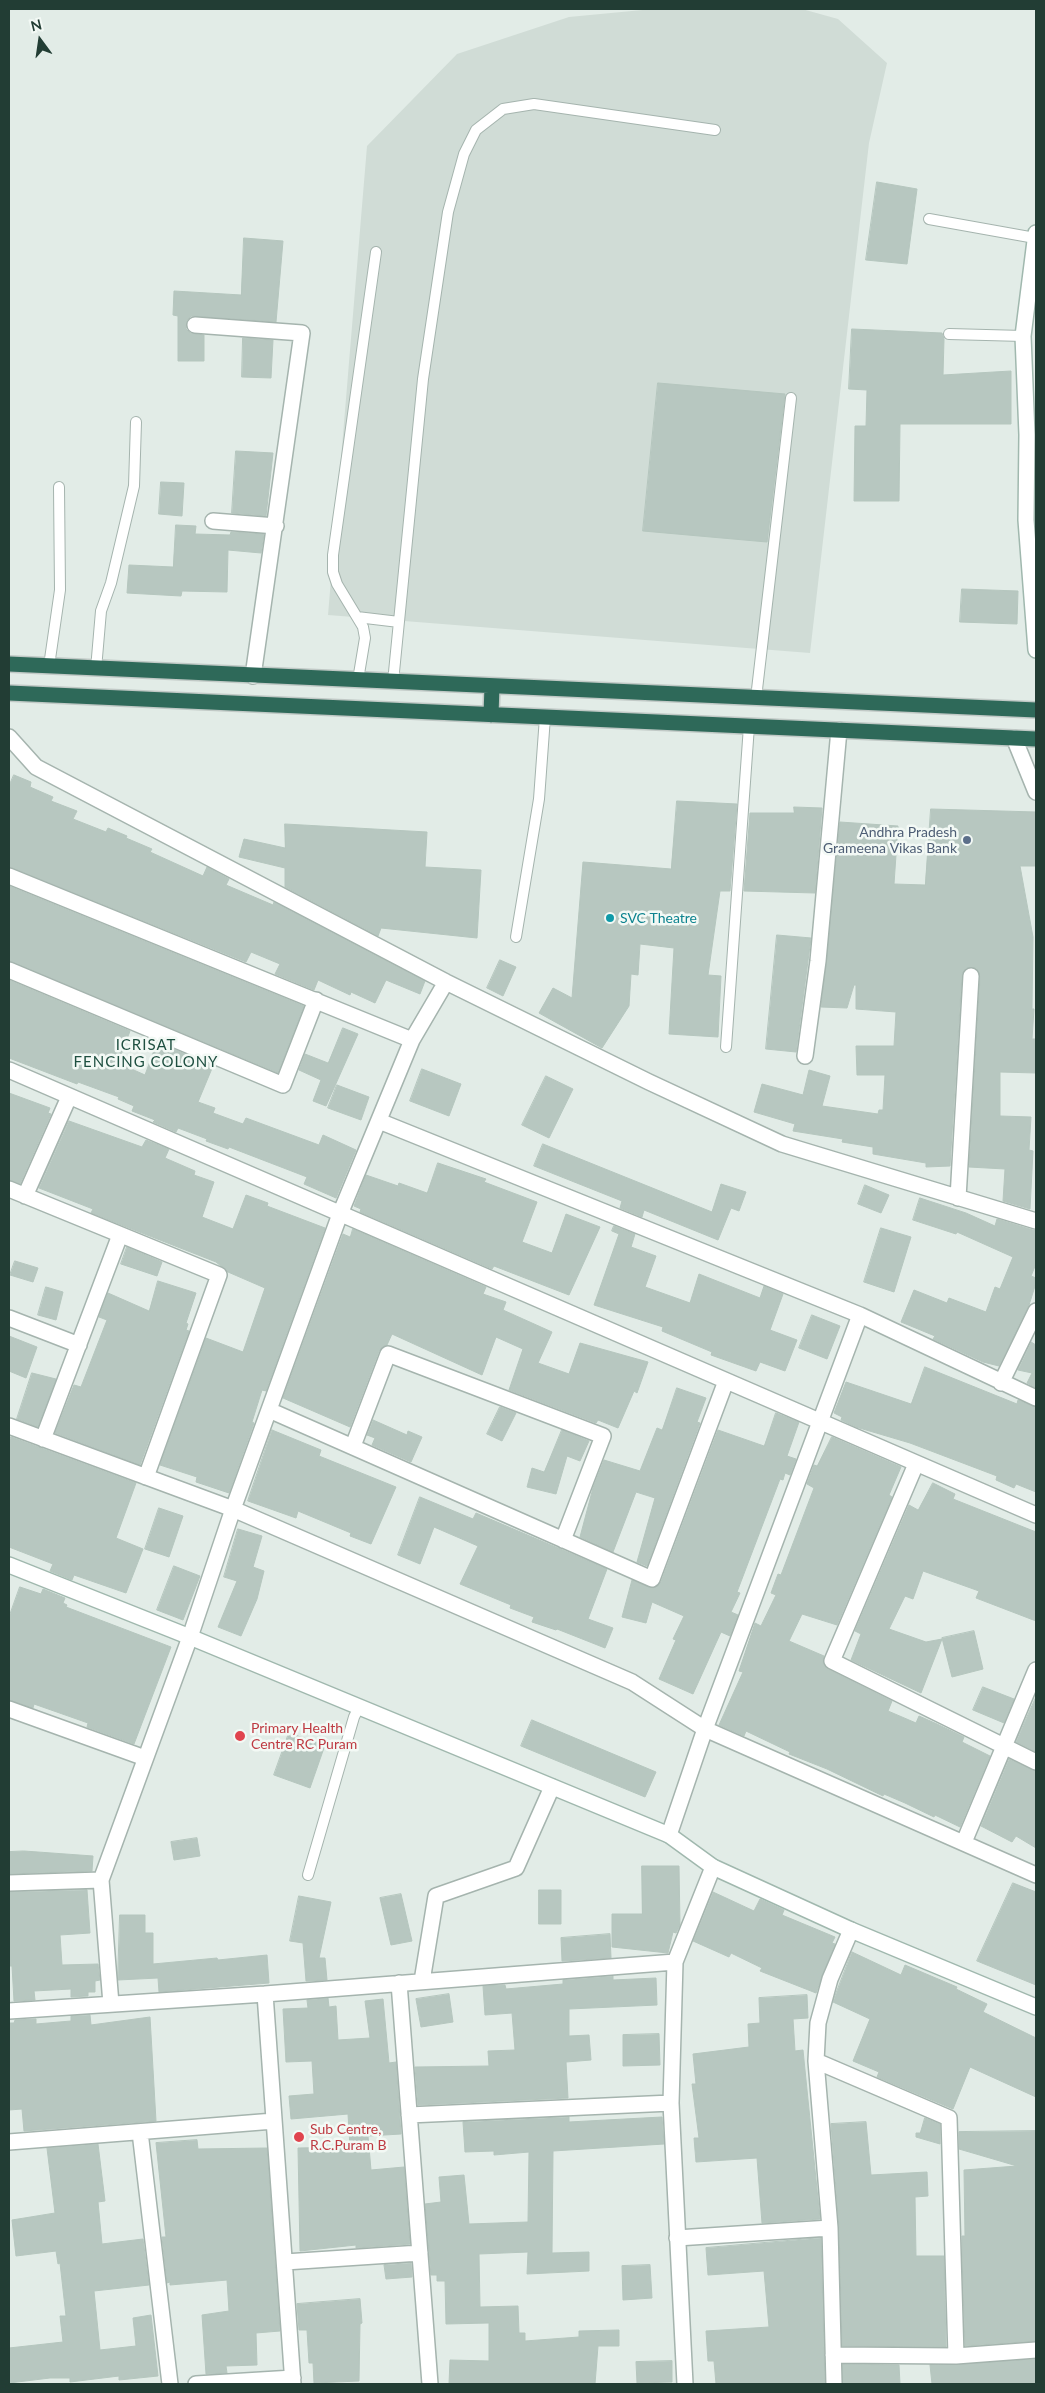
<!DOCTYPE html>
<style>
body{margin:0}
#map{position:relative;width:1045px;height:2393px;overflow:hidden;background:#e2ece7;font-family:Lato,sans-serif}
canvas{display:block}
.frame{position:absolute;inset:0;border:10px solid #223d34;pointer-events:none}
.north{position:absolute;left:15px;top:15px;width:50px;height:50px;-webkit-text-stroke:4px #f3f9f5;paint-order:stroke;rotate:346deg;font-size:14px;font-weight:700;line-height:20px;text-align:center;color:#223d34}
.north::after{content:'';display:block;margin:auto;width:18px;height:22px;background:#223d34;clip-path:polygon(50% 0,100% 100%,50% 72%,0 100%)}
</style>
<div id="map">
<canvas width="1045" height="2393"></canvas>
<div class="frame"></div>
<div class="north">N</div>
</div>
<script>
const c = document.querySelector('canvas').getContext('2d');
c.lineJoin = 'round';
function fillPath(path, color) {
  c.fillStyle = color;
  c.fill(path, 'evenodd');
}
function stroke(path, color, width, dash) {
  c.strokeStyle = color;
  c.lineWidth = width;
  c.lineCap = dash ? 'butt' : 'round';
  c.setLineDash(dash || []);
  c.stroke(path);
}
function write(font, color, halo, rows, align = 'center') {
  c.font = font + ' Lato,sans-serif';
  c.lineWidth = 5;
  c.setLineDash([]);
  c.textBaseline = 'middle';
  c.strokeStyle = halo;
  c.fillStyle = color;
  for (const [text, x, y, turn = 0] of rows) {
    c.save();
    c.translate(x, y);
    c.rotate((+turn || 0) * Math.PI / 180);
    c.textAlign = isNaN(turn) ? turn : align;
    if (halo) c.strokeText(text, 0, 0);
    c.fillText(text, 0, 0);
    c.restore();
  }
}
fillPath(new Path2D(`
 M653 9H802L838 19 887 63 869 143 810 653 328 615 367 146 457 54 569 17Z`), '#d0dcd6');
const building = new Path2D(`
 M877 182 917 189 907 264 866 260Z
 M244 238 283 241 276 322 191 316 187 320 186 329 190 333 204 335V361H178V316L173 315 174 291 241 295Z
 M852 329 942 333 944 339 943 375 1011 371V424H900L899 501H854L855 426H866L867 390 849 389Z
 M243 338 273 340 271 378 242 377Z
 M658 383 785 394 767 542 643 531Z
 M236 451 273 453 266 516 232 513Z
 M161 482 184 483 182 516 159 514Z
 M176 525 196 526 195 534 230 535 231 532 264 534 261 553 228 550 227 592 182 591 181 596 127 593 129 565 173 567Z
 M962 589 1018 591 1017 624 960 622Z
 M14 775 31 782 30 787 53 797 51 801 77 811 73 819 106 832 108 828 127 836 126 838 152 849 150 852 203 876 207 867 229 879 226 885 273 905 274 902 425 981 420 994 386 980 375 1003 351 992 350 995 318 980 314 990 275 974 280 964 251 952 246 962 9 867V786Z
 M677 801 737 804 730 891H720L708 975 721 976 718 1037 669 1034 674 948 640 944 638 975 631 974 629 1006 602 1048 539 1013 553 988 572 998 583 862 671 869Z
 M794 807 822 808 815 893 744 891 750 813H794Z
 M931 809 1036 812V866H1020L1033 937 1032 1009H1034L1032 1039H1036V1073L1000 1072V1116L1031 1117 1029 1150 1033 1151 1030 1209 1003 1201 1005 1169 969 1167 980 977 976 968H966L962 975 950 1166 926 1167V1163L873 1154V1147L842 1142 843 1139 793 1131 795 1124 754 1112 762 1084 803 1095 809 1070 830 1076 822 1106 878 1114 879 1110H883L885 1075H857L856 1046H894L896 1012 856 1009V985H854L847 1008 821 1007 840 822 898 826 894 884 925 885Z
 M285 824 427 832 425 867 481 870 477 938 381 928 378 936 285 887V868L239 857 244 839 285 848Z
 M9 886 304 1006 278 1073 9 961Z
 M777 935 811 938 796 1052 766 1049Z
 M500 960 516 967 503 996 487 988Z
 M9 980 130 1031 118 1063 145 1075 157 1042 213 1066 198 1102 215 1108 213 1113 243 1124 246 1118 319 1145 323 1135 356 1150 336 1198 304 1184 307 1177 229 1147 228 1149 206 1141 207 1139 178 1128 176 1132 153 1122 155 1120 132 1111 134 1106 118 1099 119 1097 78 1082 77 1084 9 1058Z
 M343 1028 358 1034 326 1106 313 1101 321 1080 299 1070 305 1054 328 1063Z
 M422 1069 461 1084 449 1116 410 1101Z
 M546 1076 573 1089 549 1138 522 1125Z
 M337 1085 369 1097 361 1120 328 1108Z
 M9 1093 50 1108 48 1113 51 1114 20 1184 9 1180Z
 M69 1121 142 1147 146 1140 169 1149 165 1158 195 1171 194 1175 214 1182 202 1217 233 1229 246 1195 268 1203 267 1206 325 1228 266 1391 262 1390 252 1422 254 1423 229 1493 196 1482 197 1477 160 1465 206 1338 243 1352 265 1288 228 1272 216 1262 91 1213 93 1209 39 1188Z
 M543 1144 712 1212 721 1184 746 1192 739 1211 731 1208 718 1240 644 1210 642 1217 620 1208 622 1201 534 1166Z
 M438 1163 486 1179 484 1182 537 1202 522 1242 552 1253 566 1214 600 1227 569 1295 494 1266 492 1269 360 1212 361 1209 354 1206 366 1175 398 1186 399 1183 427 1193Z
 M865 1185 889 1195 881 1213 858 1204Z
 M920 1198 966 1213 995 1226 997 1219 1036 1231V1264L1031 1276 1036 1278V1283L1029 1305 999 1366 983 1362 933 1339 935 1336 901 1322 914 1290 947 1303 949 1298 986 1312 995 1287 1000 1289 1013 1257 957 1232 956 1234 913 1220Z
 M614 1226 635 1234 631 1247 656 1256 645 1287 690 1303 699 1274 760 1298 764 1286 783 1294 770 1330 797 1340 785 1371 760 1362 756 1371 711 1355 712 1352 662 1331 663 1327 594 1305 619 1234 612 1231Z
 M881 1228 911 1237 894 1292 864 1282Z
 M353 1229 486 1287 483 1294 506 1302 503 1310 552 1332 538 1363 569 1374 580 1343 648 1362 637 1393 634 1391 618 1428 598 1420 596 1423 509 1390 523 1349 496 1337 482 1375 392 1334 387 1345 379 1351 350 1427 283 1398 343 1234 350 1237Z
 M127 1247 162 1262 157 1276 121 1264Z
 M15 1261 38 1268 33 1282 10 1275Z
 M158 1281 196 1293 186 1323 188 1324 186 1330 189 1331 140 1465 55 1433 74 1385 81 1387 107 1320 99 1317 108 1293 149 1311Z
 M46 1287 63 1292 56 1320 38 1315Z
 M812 1315 840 1326 827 1359 799 1348Z
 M9 1336 37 1347 26 1378 9 1371Z
 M1031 1342 1036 1345V1388L1027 1383 1032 1373 1018 1370Z
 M925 1367 1017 1404 1018 1400 1036 1407V1492L1016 1484 1014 1488 996 1480 997 1476 910 1443 856 1427 841 1420 842 1417 834 1413 846 1382 911 1404Z
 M32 1373 56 1379 38 1427 17 1419Z
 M677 1388 706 1398 697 1422 700 1423 647 1566 637 1562 655 1498 636 1492 613 1552 580 1537 593 1488 604 1460 640 1471 657 1428 662 1430Z
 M500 1407 516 1413 502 1441 487 1434Z
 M776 1413 799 1422 787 1456 796 1459 790 1475 785 1473 783 1480 780 1479 737 1592 740 1593 731 1612 738 1615 730 1636 721 1632 693 1694 659 1679 676 1640 673 1639 684 1616 652 1602 646 1623 622 1617 632 1580 653 1588 661 1582 718 1430 764 1446Z
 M373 1420 407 1435 408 1431 422 1437 411 1462 372 1445 375 1438 367 1435Z
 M272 1430 321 1450 319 1456 396 1487 371 1544 350 1536 351 1533 298 1511 296 1518 248 1501Z
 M562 1430 589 1441 580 1461 567 1456 556 1494 527 1487 532 1468 544 1472Z
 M11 1437 136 1483 116 1538 143 1549 126 1593 74 1575 72 1580 50 1571 53 1564 9 1547V1442Z
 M832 1437 901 1467 889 1495 892 1497 837 1625 802 1614 789 1641 824 1656 823 1662 828 1669 892 1701 888 1711 916 1723 919 1716 937 1724 964 1737 962 1742 990 1756 960 1827 935 1815 934 1817 905 1803 884 1794 883 1796 827 1769 789 1754 790 1752 746 1731 744 1736 719 1725 743 1672 739 1671 755 1623 761 1626 776 1595 771 1593 778 1574 781 1575 814 1488 807 1484 814 1465 817 1466Z
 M933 1483 955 1494 953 1499 1036 1532V1621L976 1598 979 1591 923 1571 913 1599 905 1596 889 1629 926 1642 942 1639 921 1693 851 1660 861 1634 855 1631 909 1505 918 1510Z
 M420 1497 473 1519 476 1513 607 1569 588 1619 613 1628 605 1648 557 1629 556 1630 532 1622 534 1617 510 1608 511 1605 460 1584 478 1546 434 1527 420 1564 398 1555Z
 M159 1508 183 1516 169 1557 145 1549Z
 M238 1529 262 1536 253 1567 264 1571 257 1599 241 1636 218 1627 237 1581 224 1577Z
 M174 1566 200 1576 183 1620 157 1610Z
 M20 1587 41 1594 43 1589 65 1598 63 1603 67 1605 66 1607 171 1647 134 1744 87 1727 88 1723 34 1704 33 1708 9 1700V1617Z
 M974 1631 983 1669 952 1677 942 1638Z
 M983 1687 1014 1699 1004 1723 973 1710Z
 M1036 1697V1752L1016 1742Z
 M532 1720 656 1772 645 1797 521 1746Z
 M289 1733 325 1745 310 1788 274 1775Z
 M1009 1759 1036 1771V1848L1016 1836 1012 1842 981 1826Z
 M197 1838 200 1856 174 1860 171 1842Z
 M24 1851 93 1856 92 1871 9 1874V1852Z
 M642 1866H679L680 1925 676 1933 673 1932 668 1953 612 1947V1914H642Z
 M1013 1883 1036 1892V1985L977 1961Z
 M87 1890 90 1933 60 1935 62 1965 98 1964 100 1980 95 1981V1992H88V1996L71 1997V1989L34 1991 35 2000 14 2001 12 1966H9V1892Z
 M539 1890H561V1924H539Z
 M713 1892 754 1911 760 1899 784 1910 782 1915 835 1937 832 1943 835 1944 816 1993 760 1971 762 1968 731 1953 729 1957 693 1941Z
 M401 1894 412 1941 391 1945 380 1898Z
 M299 1896 331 1902 319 1958H325L327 1980 306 1981 303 1943 290 1941Z
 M120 1915H145V1933H153V1964L217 1958 218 1960 267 1955 269 1983 159 1992 158 1978 118 1980Z
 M610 1934 611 1958 562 1961 561 1938Z
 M852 1952 901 1975 905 1965 957 1987 956 1989 987 2004 983 2012 1036 2038V2097L970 2067 953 2109 877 2077 879 2072 853 2061 870 2019 833 2002Z
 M613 1976V1980L656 1978 657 2005 569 2009V2036L589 2035 591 2060 566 2062 568 2098 418 2105 415 2067 489 2066 488 2051 515 2050 512 2013 485 2015 483 1986 505 1985 506 1989 563 1984V1980Z
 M449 1994 453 2022 421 2027 416 1999Z
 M807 1995 808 2018 793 2019 795 2051 803 2050 820 2219 762 2223 757 2158 696 2162 694 2138H699L692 2084H696L693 2054 749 2047 748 2024 760 2023 759 1998Z
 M328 1998 329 2007 336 2006 338 2040 370 2038 365 2001 383 1999 389 2063 396 2062 401 2134 368 2136 371 2170 404 2167 410 2244 356 2248V2245L300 2251 298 2148 350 2147 348 2114 291 2119 289 2096 314 2094 312 2061 286 2062 283 2009 308 2008 307 2000Z
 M90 2015 91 2025 150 2017 156 2121 24 2131 22 2109 9 2110V2023H14L15 2020 36 2019V2024L71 2021V2016Z
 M659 2034 660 2065 623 2066V2035Z
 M569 2117V2122L662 2117 664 2144 553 2151 552 2253 589 2252V2271L527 2274 528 2252 479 2254 480 2307 518 2306 519 2333H525V2341L579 2337V2331L619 2330V2346H598L595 2384H449L450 2360 489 2361V2323L446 2324 445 2281H437V2275H431L425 2204 441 2202 439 2177 464 2175 469 2224 528 2222 529 2152 494 2155V2151L465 2152 463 2122Z
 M925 2118 940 2124V2144L916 2137V2133H920Z
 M866 2122 871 2175 927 2172 928 2196 915 2197 916 2256H944L946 2347 842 2346 839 2228 831 2124Z
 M1036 2131V2341L965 2346 962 2256V2236H965L964 2170 1017 2166 959 2149V2132Z
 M197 2140 198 2149 267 2148 280 2331 256 2333 257 2365 226 2366 227 2373 206 2374 202 2315 229 2311 227 2280 170 2285V2282L167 2283 162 2237H166L156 2143Z
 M98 2144 105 2201 98 2202 102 2244 143 2239 149 2285 94 2291 100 2350 136 2346 133 2318 151 2315 158 2376 119 2380V2376L70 2382V2378H50L9 2383V2348L63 2342 60 2316H66L60 2263 58 2264 56 2251 16 2256 12 2220 55 2213 47 2148Z
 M821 2238 825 2384H716L714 2361H708L706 2331 769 2327 764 2271 708 2275 706 2248Z
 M411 2263 412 2277 386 2279 384 2265Z
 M650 2265 652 2298 623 2300 622 2266Z
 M360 2299 362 2323 360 2324 359 2381 314 2383 313 2363H309L307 2330H299L297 2304Z
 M1036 2359V2384H932L930 2365Z
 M672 2361V2382L637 2383 636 2362Z
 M843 2364 899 2365 900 2384H843Z`);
fillPath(building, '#b7c7c0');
stroke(building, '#b5c6be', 1);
const lane = new Path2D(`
 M929 219 1035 238
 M949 334 1023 336
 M357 617 399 622
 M49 666 60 590 59 487
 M96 669 101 611 111 583 134 486 136 422
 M358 680 365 638 363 627 337 584 333 572V555L376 252
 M393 682 423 379 448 212 464 154 476 130 503 109 534 104 715 130
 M756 698 791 398
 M516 937 539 799 545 717
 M726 1047 749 726
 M308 1875 354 1717 359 1707`);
const street = new Path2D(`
 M195 325 302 333 253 676
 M213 521 276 526
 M9 737 36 767 446 982 649 1082 782 1144 1036 1221
 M1014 738 1036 792
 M9 876 412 1040
 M9 970 283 1085 316 1000
 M805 1056 818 961 839 730
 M9 1070 1036 1515
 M379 1121 860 1315 1036 1398
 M9 1189 219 1275 146 1477
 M25 1196 69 1097
 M958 1198 971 976
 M9 1318 79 1345
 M1001 1383 1036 1311
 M269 1410 652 1579 726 1381
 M9 1426 233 1509 632 1682 705 1729 1036 1875
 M43 1439 120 1235
 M353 1446 388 1354 603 1436 563 1540
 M916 1464 832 1661 1036 1762
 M9 1709 145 1758
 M669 1835 705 1729 860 1315
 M964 1842 1036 1670
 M101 1880 111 2004
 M9 1883 101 1880 190 1637 233 1509 340 1214 412 1040 446 982
 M422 1981 436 1896 516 1868 552 1787
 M399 1983 430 2384
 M265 1994 293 2384
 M9 2011 265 1994 675 1962
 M816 2061 949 2118 956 2356
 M409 2115 671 2103
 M140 2132 170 2384
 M9 2142 274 2121
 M677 2238 830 2228
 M285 2262 420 2253
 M833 2355 956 2356 1036 2350
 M196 2384 293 2378
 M685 2384 671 2103 675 1962 713 1867
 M834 2384 830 2228 816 2061 818 2023 830 1979 851 1930`);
const secondary = new Path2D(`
 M1036 233 1023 336 1027 435 1026 520 1036 650
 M9 1565 190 1637 669 1835 713 1867 851 1930 1036 2007`);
const highway = new Path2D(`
 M9 664 1036 710
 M9 693 1036 739
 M491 715 492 686`);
stroke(lane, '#a5b4ae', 12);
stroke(street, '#a5b4ae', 18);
stroke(secondary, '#a0b8ae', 18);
stroke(highway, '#c1c9c6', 18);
stroke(lane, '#fff', 10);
stroke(street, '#fff', 15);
stroke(secondary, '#fff', 15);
stroke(highway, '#2e6959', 15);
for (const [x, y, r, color] of [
 [967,840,5,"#5c6f8a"],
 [610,918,5,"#0f9aa8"],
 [240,1736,6,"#e0444e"],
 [299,2137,6,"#e0444e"]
]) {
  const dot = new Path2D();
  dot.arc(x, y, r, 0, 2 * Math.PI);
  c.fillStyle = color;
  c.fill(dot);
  stroke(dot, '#f3f9f5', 2);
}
write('14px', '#4e5e75', '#f3f9f5', [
 ["Andhra Pradesh",957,832],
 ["Grameena Vikas Bank",957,848]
], 'right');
write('14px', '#0d838f', '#f3f9f5', [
 ["SVC Theatre",620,918]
], 'left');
write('14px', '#be3a42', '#f3f9f5', [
 ["Primary Health",251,1728],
 ["Centre RC Puram",251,1744],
 ["Sub Centre,",310,2129],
 ["R.C.Puram B",310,2145]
], 'left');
c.letterSpacing = '1px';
write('15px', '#1e4f40', '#f3f9f5', [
 ["ICRISAT",146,1045],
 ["FENCING COLONY",146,1062]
]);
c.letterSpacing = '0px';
</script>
